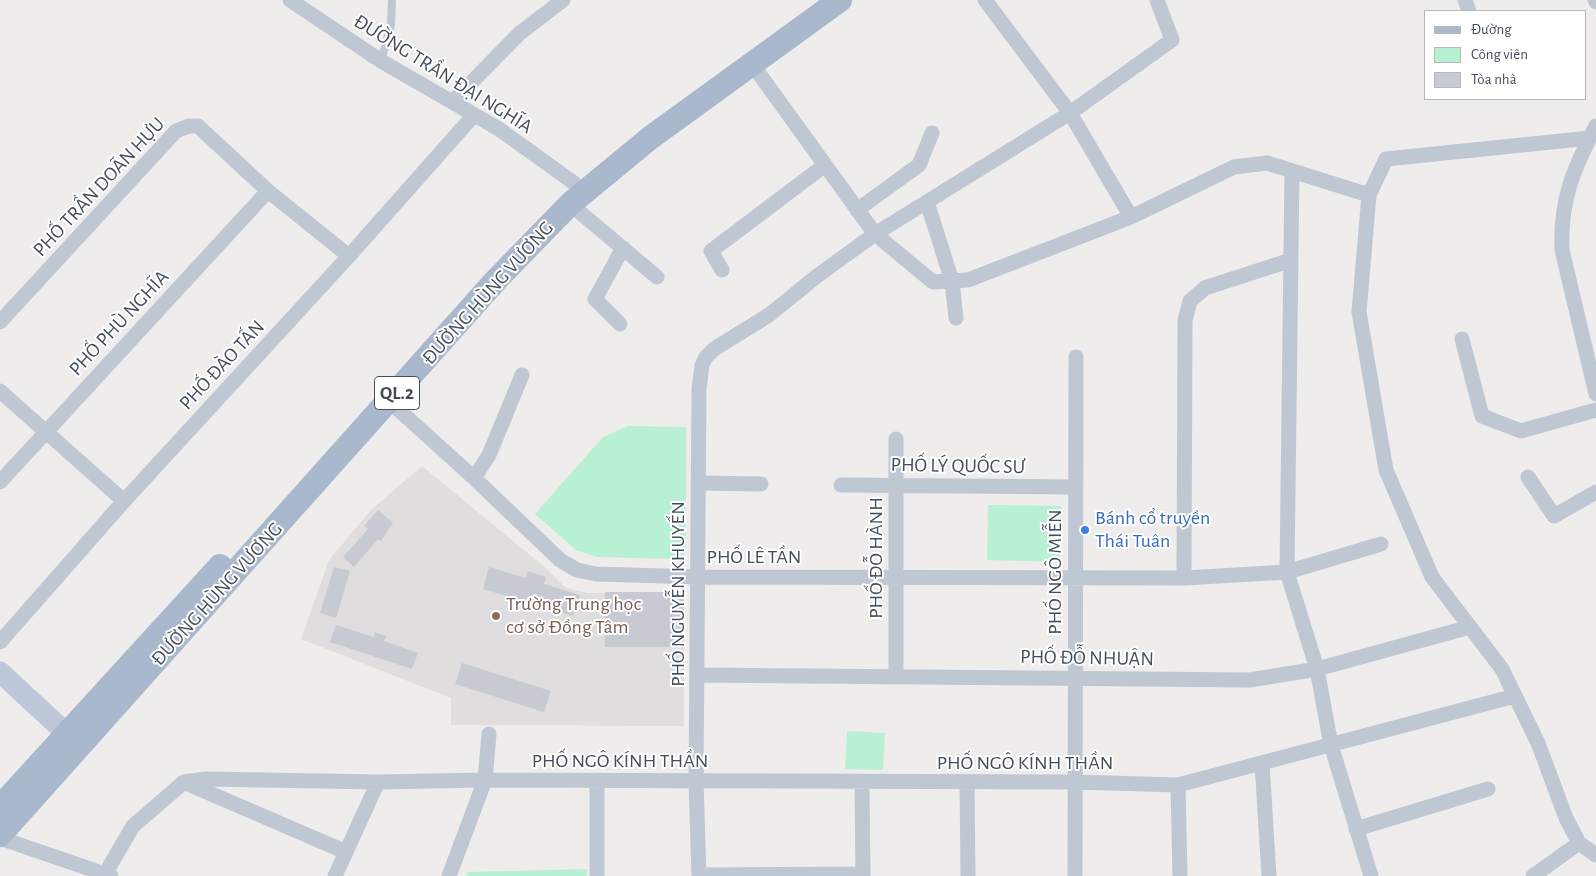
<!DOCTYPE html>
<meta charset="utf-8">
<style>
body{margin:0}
#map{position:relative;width:1596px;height:876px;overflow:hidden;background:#efecec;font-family:"Alegreya Sans",sans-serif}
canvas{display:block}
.legend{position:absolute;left:1424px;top:10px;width:162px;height:90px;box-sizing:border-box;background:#fff;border:1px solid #b4b8bd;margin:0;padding:6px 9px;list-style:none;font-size:15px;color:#444e5a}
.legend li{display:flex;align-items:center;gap:10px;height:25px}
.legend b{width:25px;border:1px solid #b4b8bd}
</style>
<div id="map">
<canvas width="1596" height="876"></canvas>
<ul class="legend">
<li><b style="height:6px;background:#aab8cd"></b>Đường</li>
<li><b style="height:14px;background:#b7f0d3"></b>Công viên</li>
<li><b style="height:14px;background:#c8cad3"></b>Tòa nhà</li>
</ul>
</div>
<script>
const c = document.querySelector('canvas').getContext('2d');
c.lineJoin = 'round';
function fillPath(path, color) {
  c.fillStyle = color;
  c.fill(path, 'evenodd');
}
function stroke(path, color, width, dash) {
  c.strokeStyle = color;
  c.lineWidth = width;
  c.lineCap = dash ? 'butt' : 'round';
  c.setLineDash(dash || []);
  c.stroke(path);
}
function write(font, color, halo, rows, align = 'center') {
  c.font = font + ' "Alegreya Sans",sans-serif';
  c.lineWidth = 4;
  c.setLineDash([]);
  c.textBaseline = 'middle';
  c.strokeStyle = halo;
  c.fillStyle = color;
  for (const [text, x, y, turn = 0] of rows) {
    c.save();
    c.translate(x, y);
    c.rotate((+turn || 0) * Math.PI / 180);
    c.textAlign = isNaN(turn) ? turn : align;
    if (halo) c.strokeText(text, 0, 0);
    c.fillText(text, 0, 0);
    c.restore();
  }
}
fillPath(new Path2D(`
 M422 466 547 569 566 588 587 593 684 592V726L451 725V698L301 639 329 560 371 510Z`), '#e0ddde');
fillPath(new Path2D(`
 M628 426 686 427V553L677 559 597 557 576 550 535 514 603 437Z
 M988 505 1061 506 1060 562 987 560Z
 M847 731 885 733 883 770 845 769Z
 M587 869V876H466L468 872Z`), '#b7f0d3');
fillPath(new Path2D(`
 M378 510 393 523 381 541 378 539 354 567 343 557 368 529 364 526Z
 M334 567 350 571 336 618 320 613Z
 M489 567 526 578 528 571 546 577 544 584 580 595 573 616 483 589Z
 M605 592H684L683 647H605Z
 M336 625 374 637 375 632 386 636 384 641 418 653 412 669 330 642Z
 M462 663 551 691 544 712 455 684Z`), '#c8cad3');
stroke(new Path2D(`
 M381 61 391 25 392 0`), '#bfc7d3', 8);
stroke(new Path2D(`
 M290 0 381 61 499 129 574 183
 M985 0 1070 113 1131 217
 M1465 0 1469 11
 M1595 0 1596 2
 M752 64 875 234 933 282 968 280 1131 217 1234 167 1267 163 1369 195
 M452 102 520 33 563 0
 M1596 126C1573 169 1560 201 1562 250L1596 394
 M1590 138 1386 159 1369 195 1359 312 1386 470 1432 577 1502 669 1538 743 1566 818 1579 843 1596 855
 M1292 171 1287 572 1317 669 1331 745 1371 876
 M927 202 952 281 956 318
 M570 204 657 277
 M857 210 919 165 932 133
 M722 270 711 251 825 165
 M0 322 176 131 189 126H198L268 191 349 256
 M620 324 595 299 623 248
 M1462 339 1482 416 1521 431 1596 410
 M0 391 124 501
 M389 401 474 478 560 560 577 570 596 574 698 577 1184 578 1287 572 1381 544
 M896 439V677
 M1528 477 1554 516 1596 492
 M474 478 489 455 522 375
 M0 482 268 191
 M698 483 761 484
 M841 485 1075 487
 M1184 578 1185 320 1190 301 1205 288 1291 260
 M0 642 124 501 349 256 474 115
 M697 675 1250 680 1317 669 1470 627
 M1262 763 1269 876
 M597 781V876
 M862 782 863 876
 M967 782 968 876
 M186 783 346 852
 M1178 785 1180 876
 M1356 829 1488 789
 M0 838 111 876
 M105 874 133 826 184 782 206 779 378 782 485 780 1074 782 1178 785 1515 696
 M699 875 863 874
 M335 876 378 782
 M449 876 485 780 489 734
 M699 876 696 781 699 389 702 365 706 357 714 349 769 315 817 276 875 234 1070 113 1172 40 1157 0
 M1075 876 1076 357
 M1533 876 1579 843`), '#bfc7d3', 15);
stroke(new Path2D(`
 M0 672 67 734`), '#bdc7d7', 21);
stroke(new Path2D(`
 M0 807 220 566
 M0 835 497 279 570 204 650 138 840 0`), '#aab8cd', 24);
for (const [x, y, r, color] of [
 [1085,530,5,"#3f7fe0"],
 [496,616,5,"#8d6e63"]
]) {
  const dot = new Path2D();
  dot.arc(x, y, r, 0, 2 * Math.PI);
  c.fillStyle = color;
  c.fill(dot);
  stroke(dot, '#fff', 2);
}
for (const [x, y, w] of [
 [397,393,45]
]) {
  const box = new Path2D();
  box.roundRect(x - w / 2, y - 16.5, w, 33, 4);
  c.fillStyle = '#fff';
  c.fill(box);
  stroke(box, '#444e5a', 1);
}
write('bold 19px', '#444e5a', null, [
 ["QL.2",397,393]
]);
write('20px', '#444e5a', '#fff', [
 ["ĐƯỜNG TRẦN ĐẠI NGHĨA",443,74,32],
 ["PHỐ TRẦN DOÃN HỰU",99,187,-47],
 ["ĐƯỜNG HÙNG VƯƠNG",488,293,-48],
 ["PHỐ PHÙ NGHĨA",119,323,-47],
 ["PHỐ ĐÀO TẤN",222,365,-47],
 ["PHỐ LÝ QUỐC SƯ",958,466,1],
 ["PHỐ LÊ TẦN",754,557],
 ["PHỐ ĐỖ HÀNH",876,558,-90],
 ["PHỐ NGÔ MIỄN",1055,572,-90],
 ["ĐƯỜNG HÙNG VƯƠNG",217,594,-48],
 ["PHỐ NGUYỄN KHUYẾN",678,594,-90],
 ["PHỐ ĐỖ NHUẬN",1087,658,1],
 ["PHỐ NGÔ KÍNH THẦN",620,761],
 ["PHỐ NGÔ KÍNH THẦN",1025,763]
]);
write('20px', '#366cbe', '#fff', [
 ["Bánh cổ truyền",1095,518],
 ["Thái Tuân",1095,541]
], 'left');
write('20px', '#785e54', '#fff', [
 ["Trường Trung học",506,604],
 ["cơ sở Đồng Tâm",506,627]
], 'left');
</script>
